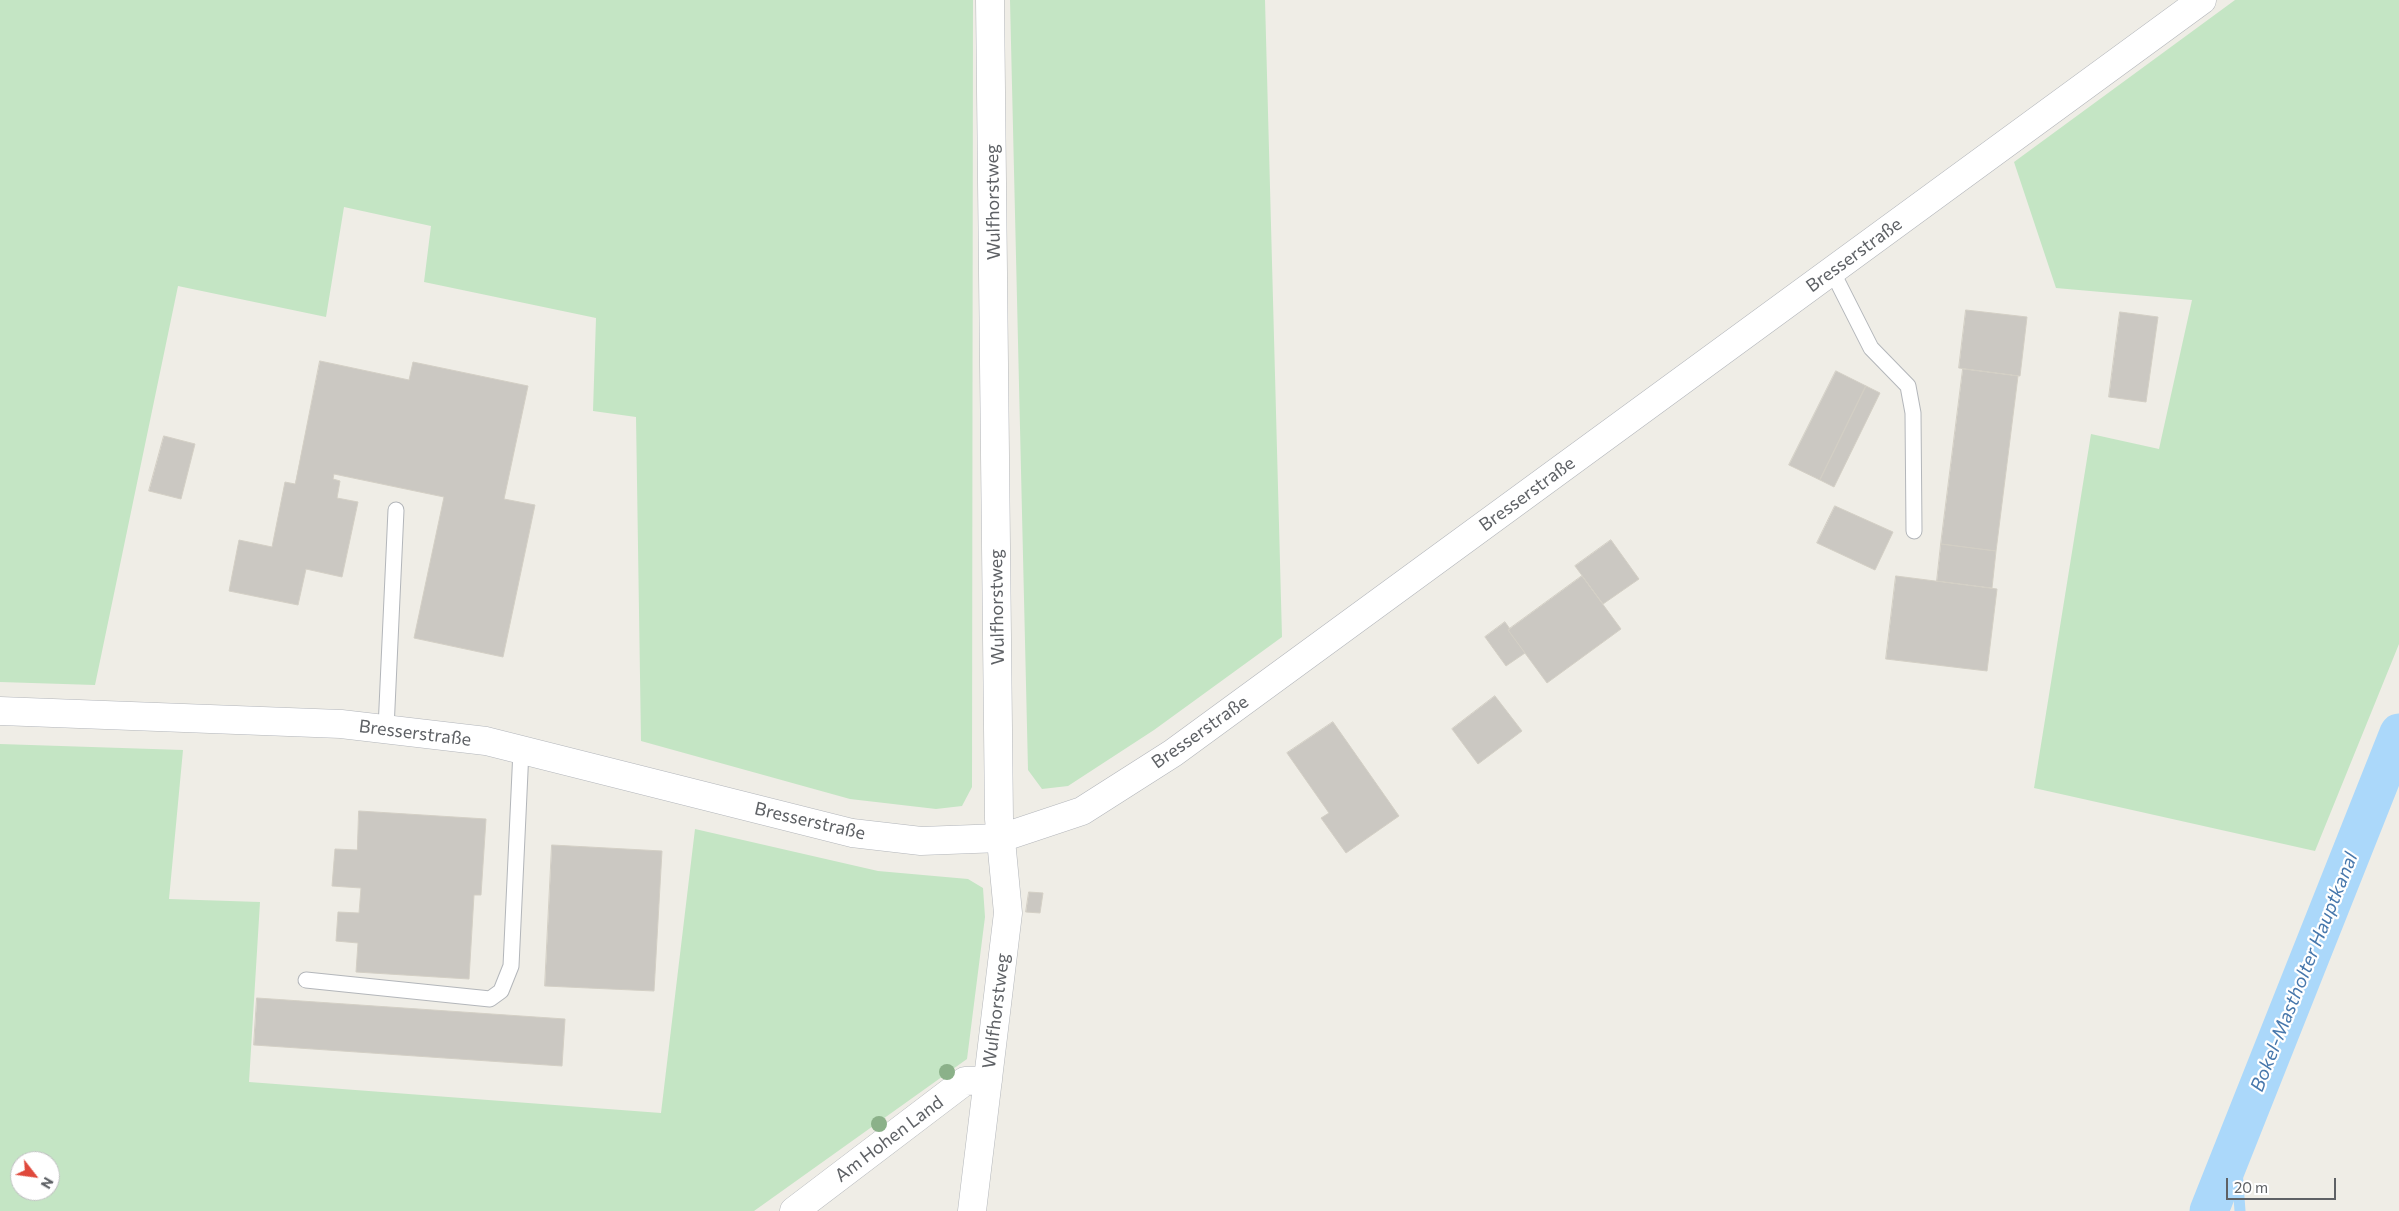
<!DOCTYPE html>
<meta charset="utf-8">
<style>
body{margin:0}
#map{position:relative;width:2399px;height:1211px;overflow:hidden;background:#efede6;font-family:Commissioner,sans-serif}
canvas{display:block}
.north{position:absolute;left:10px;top:1151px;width:50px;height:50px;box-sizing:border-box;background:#fff;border:1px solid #bfc0c1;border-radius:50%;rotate:120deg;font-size:14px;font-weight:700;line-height:20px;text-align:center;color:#5e6165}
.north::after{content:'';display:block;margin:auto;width:18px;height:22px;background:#df493c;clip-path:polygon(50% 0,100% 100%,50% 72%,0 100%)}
.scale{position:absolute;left:2226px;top:1178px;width:110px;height:22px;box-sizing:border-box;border:2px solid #5e6165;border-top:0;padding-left:6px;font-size:15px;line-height:18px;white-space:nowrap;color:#5e6165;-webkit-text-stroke:4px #fff;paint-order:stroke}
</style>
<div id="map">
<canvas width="2399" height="1211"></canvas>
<div class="north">N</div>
<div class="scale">20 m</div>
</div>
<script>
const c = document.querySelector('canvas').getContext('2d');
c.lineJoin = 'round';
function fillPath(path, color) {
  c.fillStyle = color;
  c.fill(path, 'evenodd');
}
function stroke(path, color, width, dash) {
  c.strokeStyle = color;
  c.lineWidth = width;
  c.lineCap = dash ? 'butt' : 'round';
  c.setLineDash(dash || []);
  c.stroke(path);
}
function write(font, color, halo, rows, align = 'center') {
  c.font = font + ' Commissioner,sans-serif';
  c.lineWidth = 4.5;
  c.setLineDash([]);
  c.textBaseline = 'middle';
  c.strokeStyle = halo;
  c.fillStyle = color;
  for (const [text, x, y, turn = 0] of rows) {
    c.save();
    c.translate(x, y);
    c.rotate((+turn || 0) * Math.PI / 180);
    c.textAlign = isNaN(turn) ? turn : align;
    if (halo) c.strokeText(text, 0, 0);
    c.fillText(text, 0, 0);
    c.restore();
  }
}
fillPath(new Path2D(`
 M0 0H973L972 787 962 806 936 809 850 799 641 741 636 417 593 411 596 318 424 282 431 226 344 207 326 317 178 286 95 685 0 682Z
 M1010 0H1265L1282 637 1154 730 1068 786 1042 789 1028 770Z
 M2235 0H2399V644L2315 851 2034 788 2091 434 2159 449 2192 300 2056 288 2014 162Z
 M0 744 183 750 169 899 260 902 249 1082 661 1113 695 829 878 871 968 879 983 888 985 917 967 1059 754 1211H0ZM20 1161H50V1191H20Z`), '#c4e5c4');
stroke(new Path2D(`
 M2235 1143 2240 1211`), '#abd8fa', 11);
stroke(new Path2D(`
 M2209 1211 2399 733`), '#abd8fa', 39);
const building = new Path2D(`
 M1966 310 2027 317 2020 376 1959 368Z
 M2120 312 2158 317 2146 402 2109 397Z
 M320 361 409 380 413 362 528 386 504 499 535 505 503 657 414 638 444 497 334 474 333 479 340 481 337 498 358 502 342 577 306 569 298 605 229 591 239 540 272 547 285 482 295 484Z
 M1963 369 2018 376 1996 551 1941 544Z
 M1836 371 1866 386 1820 480 1789 465Z
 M1866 386 1880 393 1834 487 1820 480Z
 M164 436 195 444 181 499 149 491Z
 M1835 506 1893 532 1875 570 1817 543Z
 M1611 540 1639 579 1603 604 1575 566Z
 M1941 544 1996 551 1992 588 1937 581Z
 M1582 576 1621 629 1547 683 1508 630Z
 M1896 576 1997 589 1987 671 1886 659Z
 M1505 622 1510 629 1508 630 1525 653 1506 666 1485 637Z
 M1495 696 1522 731 1478 764 1452 729Z
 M1333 722 1399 816 1346 853 1321 818 1329 813 1287 753Z
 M359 811 486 819 481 895H474L469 979 356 972 358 943 336 941 338 912 359 913 361 888 332 886 335 849 357 850Z
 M552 845 662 851 654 991 545 986Z
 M1029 892 1043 893 1040 913 1026 912Z
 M257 998 565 1019 562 1066 254 1045Z`);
fillPath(building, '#cbc8c2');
stroke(building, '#d3cfc5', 1);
const lane = new Path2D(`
 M1832 271 1871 348 1908 386 1913 413 1914 531
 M386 729 396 510
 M306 980 490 999 501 991 511 966 521 750`);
const street = new Path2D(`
 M794 1211 965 1081 988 1080
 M972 1211 1008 913 999 819 990 0`);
const secondary = new Path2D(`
 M0 711 341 724 486 741 852 833 921 841 1001 838 1082 811 1173 753 2202 0`);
stroke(lane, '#b3b6ba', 17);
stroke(street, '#b3b6ba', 29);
stroke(secondary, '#b2b5ba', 29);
stroke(lane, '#fff', 15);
stroke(street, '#fff', 28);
stroke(secondary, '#fff', 28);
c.fillStyle = '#8bb189';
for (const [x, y] of [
 [947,1072],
 [879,1124]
]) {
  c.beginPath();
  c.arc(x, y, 8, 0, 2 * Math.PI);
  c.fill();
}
write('18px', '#5e6165', '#fff', [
 ["Wulfhorstweg",993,202,-91],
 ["Bresserstraße",1854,255,-36],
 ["Bresserstraße",1527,494,-36],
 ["Wulfhorstweg",997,607,-91],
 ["Bresserstraße",1200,732,-35],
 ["Bresserstraße",415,733,7],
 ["Bresserstraße",810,821,13],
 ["Wulfhorstweg",996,1011,-83],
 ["Am Hohen Land",889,1139,-37]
]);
write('italic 19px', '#4878ac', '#fff', [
 ["Bokel-Mastholter Hauptkanal",2304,972,-68]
]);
</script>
